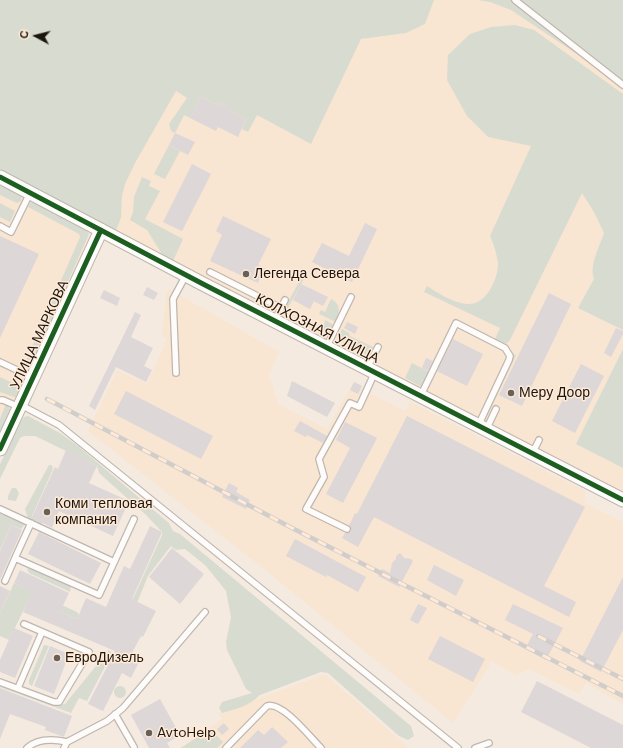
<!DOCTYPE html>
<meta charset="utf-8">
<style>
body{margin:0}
#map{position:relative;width:623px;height:748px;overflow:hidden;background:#f5eadf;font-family:"DM Sans",sans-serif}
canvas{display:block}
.north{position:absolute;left:16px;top:16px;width:40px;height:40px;-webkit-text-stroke:3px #feead6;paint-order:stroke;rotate:277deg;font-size:11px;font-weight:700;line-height:16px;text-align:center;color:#1d160f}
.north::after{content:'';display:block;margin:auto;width:14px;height:18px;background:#1d160f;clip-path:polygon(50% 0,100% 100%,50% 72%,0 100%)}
</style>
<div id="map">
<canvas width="623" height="748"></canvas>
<div class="north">С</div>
</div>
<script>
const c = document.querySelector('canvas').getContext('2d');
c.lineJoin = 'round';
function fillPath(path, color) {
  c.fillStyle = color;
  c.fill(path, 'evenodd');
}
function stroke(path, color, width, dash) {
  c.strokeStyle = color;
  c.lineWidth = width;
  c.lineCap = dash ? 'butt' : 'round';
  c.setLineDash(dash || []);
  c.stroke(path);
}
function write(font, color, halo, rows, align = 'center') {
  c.font = font + ' "DM Sans",sans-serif';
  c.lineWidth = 3;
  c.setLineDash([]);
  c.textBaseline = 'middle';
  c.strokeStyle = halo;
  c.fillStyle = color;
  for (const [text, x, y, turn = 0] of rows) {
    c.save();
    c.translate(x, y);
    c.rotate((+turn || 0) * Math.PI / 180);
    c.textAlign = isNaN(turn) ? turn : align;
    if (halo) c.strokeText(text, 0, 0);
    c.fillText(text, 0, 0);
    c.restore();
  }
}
fillPath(new Path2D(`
 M0 0H623V496L187 271 0 172Z
 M0 179 89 233 87 246 0 435Z
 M169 289 279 352 269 375 278 404 327 429 354 382 362 386 361 389 405 411 410 402 585 491 584 503 623 522V704L586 683 579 694 529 669 515 675 492 661 453 723 264 569 88 431 117 370 147 384 165 343 166 338 162 337 166 295Z
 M323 675 327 676 409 748H179L222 719 219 713Z`), '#f8e5d2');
fillPath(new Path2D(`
 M0 0H434L425 24 406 33 361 39 311 144 257 115 248 132 242 129 246 119 231 112 232 109 219 102 218 105 201 97 190 118 184 115 175 133 171 131 169 124 187 98 176 91 135 163 125 184 122 196 121 218 116 230 113 231 0 170Z
 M478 0H623V85L511 10 490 2Z
 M515 25 534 30 623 94V330L578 308 594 279C589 265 599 248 604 233L594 212 582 193 510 340 506 344 495 339 500 328 424 292 427 286C438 293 453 303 467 304 486 306 498 279 498 264 497 254 494 245 490 236L531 146 488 137 467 116 447 80 448 55 470 34 491 27Z
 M169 145 180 151 165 179 154 174Z
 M142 177 151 181 149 186 160 191 145 219 183 239 173 261 163 256 147 230 130 220 133 212 134 197Z
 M0 183 22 194 21 201 17 203 0 195Z
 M32 200 86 229 89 234 31 365 29 367 24 365 80 237 79 234 28 207Z
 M0 203 15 211 10 222 0 217Z
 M303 274 306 275 284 315 283 312Z
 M331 299C341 304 340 312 336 322L319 314 321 310 325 312Z
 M325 320 334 325 329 332 323 330Z
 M342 329 349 333 350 336 375 348 371 355 368 356 339 340 338 338Z
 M623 349V468L576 444Z
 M513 354 516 355 488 414 487 410Z
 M412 363 429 372 422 385 420 386 405 378Z
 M0 377 19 386 20 388 16 397H14L0 392Z
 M6 404 11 410 0 434V419Z
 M28 416 60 433 78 446 169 523 173 531 180 534 411 726 414 736 408 740 399 736 328 673 321 672 260 695C249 706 236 709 222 713L219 708 222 702 252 693 246 689 227 650 226 642 231 617 226 591 206 566 185 549 176 550 171 546 148 576 137 603 126 614 162 535V532L146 515 99 473 97 466 35 436H24L20 438 0 479V464L18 426 24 417Z
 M49 465H52L53 469 32 516 43 522 41 525 28 519 25 509Z
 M12 488H16L19 493 16 501 8 500V496Z
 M0 514 22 522 24 525 21 529 11 525 0 550Z
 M30 567 71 586 70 592 29 573 27 569Z
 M14 583 77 612 79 615 77 619 29 599 9 640 0 636V614Z
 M44 645 49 646 32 686 29 684V680Z
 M109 650 112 653 87 701 79 698 71 713 0 687V684L55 705 65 704Z
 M114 692a6 6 0 1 1 12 0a6 6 0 1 1-12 0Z
 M210 729 223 742 217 748H181Z`), '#d8dcd0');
fillPath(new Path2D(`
 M201 97 218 105 219 102 232 109 231 112 246 119 238 137 218 127 216 131 190 118Z
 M175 133 195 142 188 155 169 145Z
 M192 164 211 174 182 231 163 222Z
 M223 216 271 239 258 265 265 268 258 283 210 261 222 235 216 231Z
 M365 223 377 229 352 282 312 262 322 243 349 256Z
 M0 236 39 254 0 338Z
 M301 284 328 297 323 306 314 301 310 309 293 300Z
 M147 287 158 293 154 300 143 295Z
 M104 290 120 298 117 306 100 298Z
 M549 293 571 304 522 406 499 395Z
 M135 312 141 315 131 337 153 348 144 366 152 370 146 382 116 367 95 410 89 406Z
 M347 322 358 327 355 334 344 328Z
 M616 328 623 331V334L611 357 604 353Z
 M453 339 483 354 467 386 437 371Z
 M426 358 433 361 428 371 422 368Z
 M581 364 604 376 575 433 552 421Z
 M292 381 335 403 327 417 287 396Z
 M354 382 362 386 358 394 350 390Z
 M126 391 213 436 201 459 114 414Z
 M407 416 585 507 544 586 576 602 569 617 374 517 358 547 342 538 345 533 351 531 349 525 351 522 355 513 357 514Z
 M300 421 327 436 323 443 307 435 306 437 294 431Z
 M345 422 377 438 343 503 326 494 350 448 336 440Z
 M66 450 97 466 89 483 129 501 113 536 59 511 52 528 32 517 55 467 58 469Z
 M229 483 238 488 236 492 250 500 246 509 222 497Z
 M11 525 22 530 0 580V551Z
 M150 526 162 532 132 599 156 611 143 637 141 636 132 653 141 658 131 678 122 673 103 711 88 704 115 651 23 612 32 592 14 583 20 570 69 593 60 612 77 619 86 598 106 607 124 566 130 569Z
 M39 532 101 563 90 584 28 554Z
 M295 539 366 577 358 592 327 575 326 577 286 556Z
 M172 548 204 574 180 604 149 577Z
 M400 553 404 558 411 559 413 561 399 587 378 576 382 569 390 573 392 563 396 559V556Z
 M434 565 464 580 456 596 427 580Z
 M623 577V630L601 672 580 661Z
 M0 586 10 591 0 614Z
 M418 604 427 608 418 624 410 620Z
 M513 604 563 628 546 660 525 649 533 634 505 620Z
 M14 628 33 636 15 678 0 672V660Z
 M440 636 485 659 473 682 428 659Z
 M50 646 69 654 54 694 34 686Z
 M537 681 623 725V748H591L521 712Z
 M0 688 72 716 64 737 45 730 46 727 10 714 0 739Z
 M160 699 180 735 167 743 170 748H149L131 715Z
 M224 723 229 729 222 735 217 729Z
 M272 727 288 742 281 748H240L258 730 264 735Z`), '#ded7d7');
const service = new Path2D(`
 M515 0 623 85
 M0 226 11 232 30 193
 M210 272 281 308
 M275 320 285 300
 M327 346 351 297
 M0 362 32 377
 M367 368 378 347
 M176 373 173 299 186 275
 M421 395 456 323 505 348 510 356 509 360 478 426
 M0 400H3L19 407
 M21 405 59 425 458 748
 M486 430 496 409
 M532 454 539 440
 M0 509 114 562
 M347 529 306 509 324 477 319 459 350 403 359 407 375 372
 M15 558 31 523
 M5 581 15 558 99 595 134 519
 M0 682 54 702H59L89 652 24 624
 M18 688 42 632
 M115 714 134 747
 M27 748C38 738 53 739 67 742
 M64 748 67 742 107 721 123 708 205 612
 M226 748 267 706C282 701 310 737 321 748
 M475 748 489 743`);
const tertiary = new Path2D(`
 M0 177 203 284 623 500
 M0 449 101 230`);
stroke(service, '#bfb7af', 8);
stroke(tertiary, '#bfb7af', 15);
stroke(service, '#fefcfa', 5.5);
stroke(tertiary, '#fefcfa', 13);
const rail = new Path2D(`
 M47 399 292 528 623 696
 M538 636 623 679`);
stroke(rail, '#d0cdca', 4.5);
stroke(rail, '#feead6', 3, [9]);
stroke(new Path2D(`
 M0 177 203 284 623 500
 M0 449 101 230`), '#1b5e20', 5);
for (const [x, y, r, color] of [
 [246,274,4,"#696058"],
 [511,393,4,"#696058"],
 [47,512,4,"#696058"],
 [57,658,4,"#696058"],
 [149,733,4,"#696058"]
]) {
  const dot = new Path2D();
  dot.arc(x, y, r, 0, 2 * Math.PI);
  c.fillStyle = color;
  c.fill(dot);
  stroke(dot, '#feead6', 1.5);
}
write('14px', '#1d160f', '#feead6', [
 ["Легенда Севера",254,274],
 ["Меру Доор",519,393],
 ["Коми тепловая",55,504],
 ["компания",55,520],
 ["ЕвроДизель",65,658],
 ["AvtoHelp",157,733]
], 'left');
write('14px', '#1d160f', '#feead6', [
 ["КОЛХОЗНАЯ УЛИЦА",317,329,27],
 ["УЛИЦА МАРКОВА",40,335,-65]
]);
</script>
